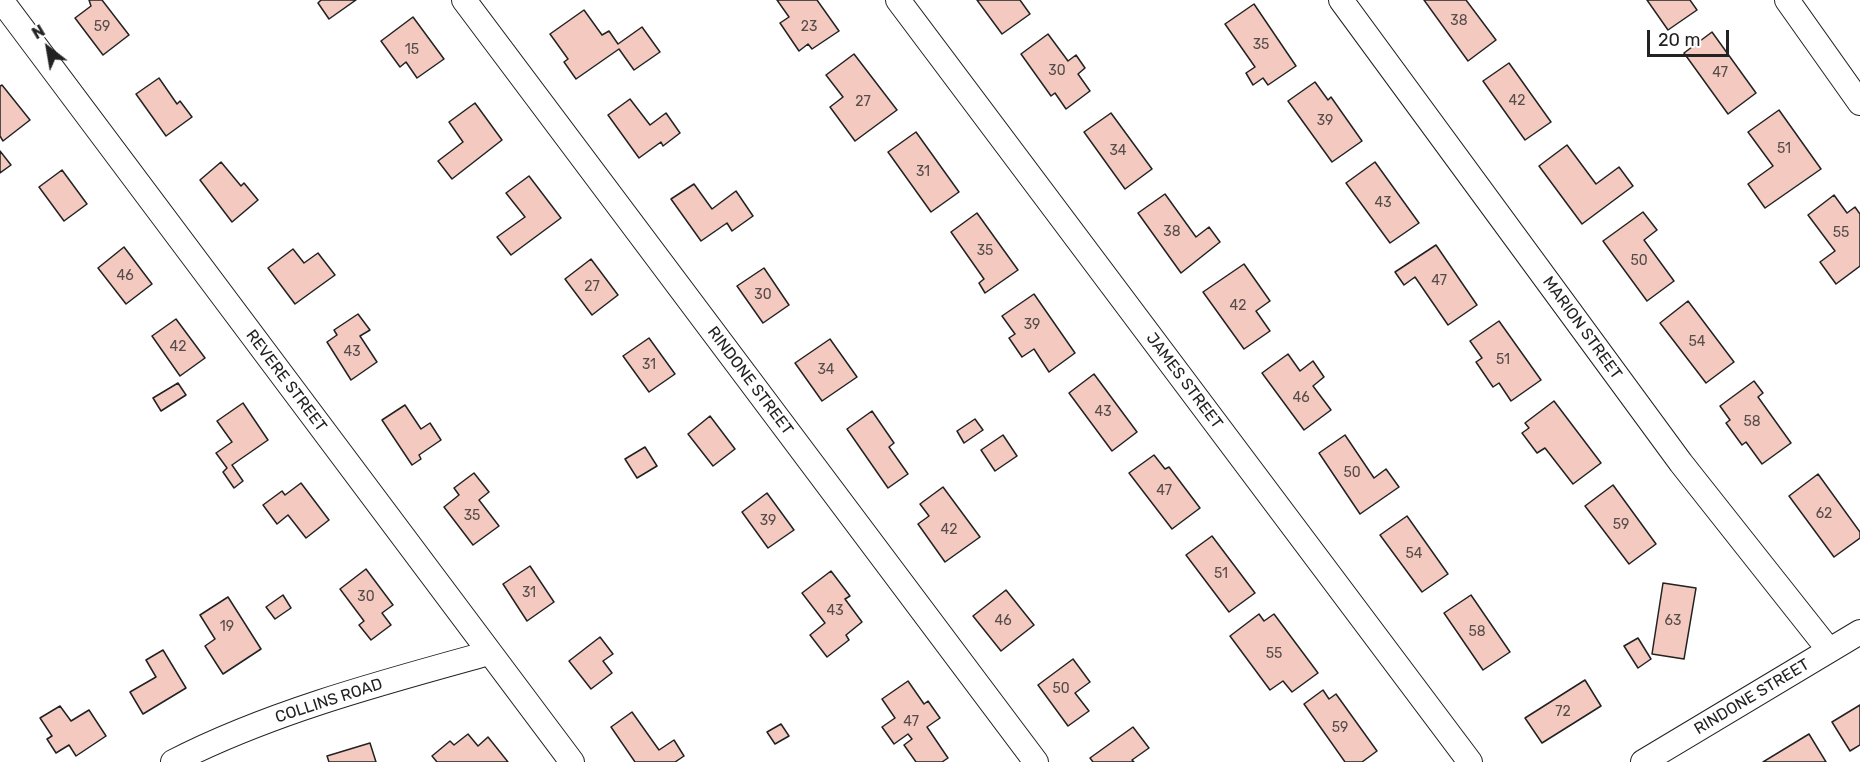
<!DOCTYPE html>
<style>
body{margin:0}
#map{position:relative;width:1860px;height:762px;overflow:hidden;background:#fff;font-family:Rubik,sans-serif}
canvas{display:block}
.north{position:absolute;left:18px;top:18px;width:60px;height:60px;-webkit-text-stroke:4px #fff;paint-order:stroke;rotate:329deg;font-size:16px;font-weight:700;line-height:24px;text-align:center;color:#222}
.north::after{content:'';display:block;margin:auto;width:21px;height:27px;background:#222;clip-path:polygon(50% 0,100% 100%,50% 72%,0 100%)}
.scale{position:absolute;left:1647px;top:30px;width:82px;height:27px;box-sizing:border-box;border:3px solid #222;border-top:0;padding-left:8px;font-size:18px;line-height:21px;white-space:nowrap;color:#222;-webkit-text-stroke:4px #fff;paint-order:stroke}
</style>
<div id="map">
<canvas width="1860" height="762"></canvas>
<div class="north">N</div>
<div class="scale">20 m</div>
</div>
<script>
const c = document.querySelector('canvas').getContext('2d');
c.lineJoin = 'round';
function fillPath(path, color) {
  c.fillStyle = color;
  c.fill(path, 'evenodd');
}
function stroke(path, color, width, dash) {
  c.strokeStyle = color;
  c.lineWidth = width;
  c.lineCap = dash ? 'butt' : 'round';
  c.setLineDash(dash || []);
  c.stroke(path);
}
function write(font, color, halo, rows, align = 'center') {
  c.font = font + ' Rubik,sans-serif';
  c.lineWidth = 4.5;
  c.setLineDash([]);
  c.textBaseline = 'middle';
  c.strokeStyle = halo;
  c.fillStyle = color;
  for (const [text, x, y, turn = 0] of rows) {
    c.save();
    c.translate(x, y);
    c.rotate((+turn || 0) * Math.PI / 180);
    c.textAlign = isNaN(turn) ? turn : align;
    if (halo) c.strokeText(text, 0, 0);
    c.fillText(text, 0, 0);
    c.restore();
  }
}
const building = new Path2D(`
 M89 0H102L129 35 103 55 75 18 91 6Z
 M321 0H356L329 19 318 3Z
 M777 0H817L839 31 812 49 808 44 799 51 780 23 789 17Z
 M977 0H1020L1030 14 1002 34Z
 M1424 0H1466L1496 40 1468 61Z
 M1647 0H1690L1697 10 1668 30Z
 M1254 4 1296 66 1268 85 1263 78 1253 85 1246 73 1255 67 1225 24Z
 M584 10 602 35 609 31 618 44 642 27 660 52 634 70 619 49 576 79 564 62 568 59 550 34Z
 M413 17 444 59 417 78 406 62 400 67 381 41Z
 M1712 32 1756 93 1728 114 1684 53Z
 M1048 34 1068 61 1076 55 1085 68 1078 74 1090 91 1066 109 1055 93 1051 96 1021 54Z
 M854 54 897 110 855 141 830 107 843 97 826 75Z
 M1509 63 1551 122 1525 140 1483 81Z
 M159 78 177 104 180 101 192 117 166 136 136 94Z
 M1315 82 1328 100 1331 97 1362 141 1332 162 1288 101Z
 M2 85 30 120 3 141 0 136V86Z
 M630 99 650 125 666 113 680 133 663 146 661 142 639 158 608 115Z
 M475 103 502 140 452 179 438 161 463 142 449 122Z
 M1779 110 1821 169 1765 208 1748 184 1773 166 1748 132Z
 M1111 113 1152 169 1125 189 1084 132Z
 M916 132 959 192 931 212 888 152Z
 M1567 145 1596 184 1619 167 1633 186 1582 224 1539 166Z
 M0 151 11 165 0 173Z
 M221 162 241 186 244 183 258 200 232 222 200 180Z
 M1375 162 1419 223 1390 243 1346 183Z
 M62 170 87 204 64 221 39 187Z
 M529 176 561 218 511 255 497 237 525 217 506 193Z
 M694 184 712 209 736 191 753 216 732 231 727 223 701 241 671 199Z
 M1165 194 1196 237 1209 227 1220 242 1181 273 1138 213Z
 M1834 195 1847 213 1855 207 1860 214V266L1836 284 1820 262 1835 251 1808 215Z
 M1643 212 1657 230 1644 240 1674 281 1647 301 1603 241Z
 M977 213 1018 270 985 293 979 283 984 279 951 232Z
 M1436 245 1477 305 1448 325 1415 277 1404 285 1395 272Z
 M124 247 152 284 126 304 98 268Z
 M293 249 304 263 318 253 335 275 295 304 268 268Z
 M591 259 618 295 592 315 565 279Z
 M1244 264 1270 301 1256 311 1270 331 1244 349 1203 292Z
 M764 268 789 305 763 323 737 286Z
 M1034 294 1075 353 1049 372 1034 349 1022 357 1009 338 1015 334 1002 316Z
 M1688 301 1734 362 1706 383 1660 323Z
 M358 314 370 330 360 336 377 362 351 380 327 342 337 335 334 330Z
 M176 319 205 358 180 376 152 336Z
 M1499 321 1541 380 1511 401 1499 383 1493 387 1476 362 1482 358 1470 341Z
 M649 338 675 374 649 392 623 356Z
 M830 339 857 377 822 401 795 363Z
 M1288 354 1300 371 1313 361 1324 377 1313 386 1331 410 1304 430 1262 373Z
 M1094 374 1137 432 1112 451 1069 393Z
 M1754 381 1763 393 1758 397 1791 443 1762 464 1746 442 1742 445 1726 423 1730 420 1720 406Z
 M178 383 186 395 161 411 153 398Z
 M1554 401 1601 463 1573 484 1545 448 1537 453 1522 433 1529 428 1525 423Z
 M243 403 268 440 232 465 243 481 234 488 223 472 227 468 216 453 232 442 217 421Z
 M405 405 421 429 430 423 441 440 419 455 421 459 412 465 382 420Z
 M872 411 894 443 889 447 908 474 888 488 847 429Z
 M710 416 735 449 713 466 688 434Z
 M975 419 983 430 964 443 957 431Z
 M1003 435 1017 456 995 471 981 450Z
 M1345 435 1374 478 1386 469 1399 487 1360 514 1319 453Z
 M645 447 657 466 637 478 625 459Z
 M1154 455 1165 469 1169 467 1200 508 1172 529 1129 473Z
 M474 473 489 492 479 500 499 526 473 545 444 507 459 495 454 488Z
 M1818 474 1860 532V538L1834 557 1789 496Z
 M301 483 329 520 306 538 288 515 277 524 263 505 282 491 285 495Z
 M1613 485 1656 544 1629 564 1585 506Z
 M943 487 980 537 945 562 918 524 929 516 920 504Z
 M767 493 794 530 768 548 742 512Z
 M1407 516 1448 574 1422 592 1380 535Z
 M1212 536 1255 593 1229 612 1186 555Z
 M530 566 554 602 527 621 503 584Z
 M366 569 393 605 382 613 391 625 371 640 359 625 364 621 340 589Z
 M831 571 850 596 845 599 862 622 846 635 849 640 827 657 810 635 825 623 802 593Z
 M1663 583 1696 588 1684 659 1652 654Z
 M1006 590 1034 625 1001 651 973 616Z
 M283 595 291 608 275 619 266 607Z
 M1471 595 1510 652 1483 670 1444 613Z
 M228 597 261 649 223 674 205 646 215 639 200 615Z
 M1259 614 1264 621 1274 614 1318 673 1292 692 1283 681 1270 690 1230 636Z
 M600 637 613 654 603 661 612 673 591 689 569 661Z
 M1638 638 1651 659 1638 668 1624 646Z
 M163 650 186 688 143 714 130 692 156 677 146 660Z
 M1073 659 1090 682 1075 693 1089 711 1068 726 1038 685Z
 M1585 680 1601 706 1542 743 1525 718Z
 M908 681 924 704 928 701 940 718 927 727 948 758 942 762H916L904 745 912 739 908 734 894 744 882 727 895 718 882 699Z
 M1323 690 1329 699 1336 694 1377 751 1362 762H1345L1304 704Z
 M1860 705V745L1850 751 1832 722Z
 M60 706 71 721 89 710 106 736 76 756 69 745 56 753 47 739 52 736 40 718Z
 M632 712 659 750 674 740 684 756 675 762H635L611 727Z
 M781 724 789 736 775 744 767 732Z
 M1133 727 1149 748 1132 760 1134 762H1093L1090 758Z
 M468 734 478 746 488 737 508 762H437L432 756 450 741 454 745Z
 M1809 734 1826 762H1763Z
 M370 743 376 762H329L327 756Z`);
fillPath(building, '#f3c9c0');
stroke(building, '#222', 1.5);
const street = new Path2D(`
 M1 0 572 762
 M464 0 1036 762
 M898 0 1470 762
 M1341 0 1681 463 1829 650
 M1787 0 1860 103
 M173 762C270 712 384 682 489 653
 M1643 762 1860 632`);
stroke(street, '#222', 26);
stroke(street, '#fff', 24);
write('14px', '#564c4a', null, [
 ["38",1459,21],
 ["59",102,27],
 ["23",809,27],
 ["35",1261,45],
 ["15",412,50],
 ["30",1057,71],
 ["47",1720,73],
 ["42",1517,101],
 ["27",863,102],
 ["39",1325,121],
 ["51",1784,149],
 ["34",1118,151],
 ["31",923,172],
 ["43",1383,203],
 ["38",1172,232],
 ["55",1841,233],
 ["35",985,251],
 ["50",1639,261],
 ["46",125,276],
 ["47",1439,281],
 ["27",592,287],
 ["30",763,295],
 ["42",1238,306],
 ["39",1032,325],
 ["54",1697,342],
 ["42",178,347],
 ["43",352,352],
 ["51",1503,360],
 ["31",649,365],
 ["34",826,370],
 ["46",1301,398],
 ["43",1103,412],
 ["58",1752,422],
 ["50",1352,473],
 ["47",1164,491],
 ["62",1824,514],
 ["35",472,516],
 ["39",768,521],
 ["59",1621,525],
 ["42",949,530],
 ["54",1414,554],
 ["51",1221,574],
 ["31",529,593],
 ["30",366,597],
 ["43",835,611],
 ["46",1003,621],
 ["63",1673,621],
 ["19",227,627],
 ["58",1477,632],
 ["55",1274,654],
 ["50",1061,689],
 ["72",1563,712],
 ["47",911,722],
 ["59",1340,728]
]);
write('16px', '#222', '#fff', [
 ["MARION STREET",1582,328,54],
 ["REVERE STREET",286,381,53],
 ["RINDONE STREET",750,381,53],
 ["JAMES STREET",1184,381,53],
 ["RINDONE STREET",1752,697,-31],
 ["COLLINS ROAD",329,701,-18]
]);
</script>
